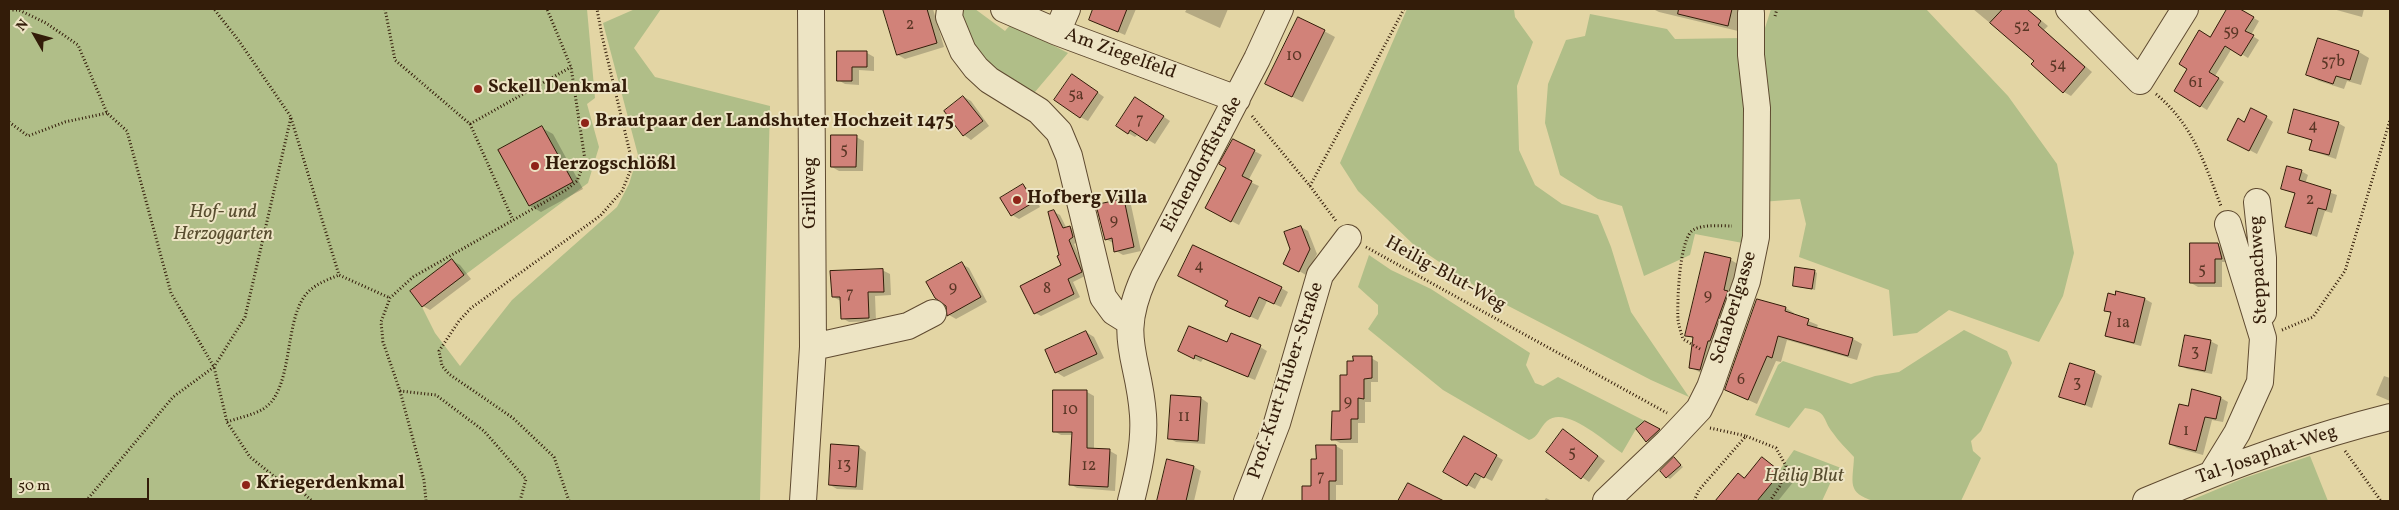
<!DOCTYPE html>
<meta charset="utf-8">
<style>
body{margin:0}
#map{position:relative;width:2399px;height:510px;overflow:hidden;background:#e3d5a4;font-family:Vollkorn,serif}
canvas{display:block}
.frame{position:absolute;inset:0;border:10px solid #331c09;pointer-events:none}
.north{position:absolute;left:10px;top:10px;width:50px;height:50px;-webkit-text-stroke:4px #ede4c4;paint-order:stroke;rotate:308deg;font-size:14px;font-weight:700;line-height:20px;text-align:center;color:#331c09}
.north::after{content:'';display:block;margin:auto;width:18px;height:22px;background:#331c09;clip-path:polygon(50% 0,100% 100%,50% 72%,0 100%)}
.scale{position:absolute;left:10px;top:478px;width:139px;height:22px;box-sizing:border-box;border:2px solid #331c09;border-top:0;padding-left:6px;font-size:15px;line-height:18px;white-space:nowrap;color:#331c09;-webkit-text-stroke:4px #ede4c4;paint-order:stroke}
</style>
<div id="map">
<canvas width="2399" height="510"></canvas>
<div class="frame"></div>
<div class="north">N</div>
<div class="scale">50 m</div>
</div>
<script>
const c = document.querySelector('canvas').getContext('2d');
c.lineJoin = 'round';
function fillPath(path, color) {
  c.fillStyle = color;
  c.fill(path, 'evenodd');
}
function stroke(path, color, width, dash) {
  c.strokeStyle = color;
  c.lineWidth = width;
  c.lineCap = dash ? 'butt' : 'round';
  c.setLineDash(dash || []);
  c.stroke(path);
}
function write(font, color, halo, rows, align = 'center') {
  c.font = font + ' Vollkorn,serif';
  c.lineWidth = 4;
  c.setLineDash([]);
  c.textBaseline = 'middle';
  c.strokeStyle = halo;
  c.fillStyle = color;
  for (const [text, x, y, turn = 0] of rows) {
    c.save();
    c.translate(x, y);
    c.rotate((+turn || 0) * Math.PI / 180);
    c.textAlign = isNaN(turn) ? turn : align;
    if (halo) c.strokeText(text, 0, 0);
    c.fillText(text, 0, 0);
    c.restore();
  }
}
fillPath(new Path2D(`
 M9 9H587L595 98 587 104 599 147 588 183 422 307 435 333 460 366 512 300 617 207 629 184 638 155 603 23 635 9H661L634 48 655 77 770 106 760 501H9Z
 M959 9H975L1005 31 1011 24 1068 53 1029 99 981 66Z
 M1407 9H1514L1515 17 1533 42 1517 86 1519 150 1535 185 1562 204 1598 215 1611 247 1631 312 1689 397 1651 380 1493 298 1414 245 1358 191 1340 163Z
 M1771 9H1926L2008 96 2057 164 2074 253 2063 296 2039 342 1949 310 1917 333 1893 336 1889 290 1799 257 1806 224 1800 199 1761 202 1755 37 1765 28Z
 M1590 14 1667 29 1675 39 1743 38 1748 244 1695 234 1690 255 1644 276 1622 206 1598 199 1560 175 1545 123 1548 84 1566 40 1585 36Z
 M1369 255 1391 270 1431 289 1530 353 1526 365 1535 383 1543 386 1558 377 1645 421 1636 429 1622 453C1605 442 1566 405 1547 421 1540 427 1538 438 1529 440L1443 390 1368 329 1378 314V305L1358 287Z
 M1964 330 2007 351 2012 363 1981 431 1971 441 1973 451 1981 458 1961 501H1874C1846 493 1853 482 1854 457 1847 449 1839 442 1833 433 1821 418 1829 412 1805 408L1789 428 1755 415 1778 365 1783 361 1851 384 1875 376 1899 372Z
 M1794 450 1841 468 1839 474 1834 475 1822 501H1757L1781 472 1779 471Z
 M2310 456 2328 501H2189L2244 478Z`), '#b0be88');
fillPath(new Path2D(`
 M885 9H933L944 47 905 59 898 55Z
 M1095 9H1136L1125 35 1090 20Z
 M1187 9H1228L1220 28 1185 12Z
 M1653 9H1752L1742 11 1738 31 1659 12Z
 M1973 9H2027L2048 26 2044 30 2092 72 2071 96 2064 92 2036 61Z
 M2229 9H2238L2259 21 2251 35 2259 40 2248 58 2232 48 2215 76 2224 82 2207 110 2175 90Z
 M2333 9H2364L2362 17Z
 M1324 31 1335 37 1303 102 1278 90Z
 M2319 39 2359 52 2369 58 2361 85 2347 81 2344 89 2319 81 2308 75Z
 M867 53 874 57V71L859 70V85L845 84 838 80Z
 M1080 80 1104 97 1088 121 1080 117Z
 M964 97 971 101 989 126 971 140 964 135 946 111Z
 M1143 103 1170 121 1155 144 1138 134 1135 137 1128 133Z
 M2266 117 2273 122 2257 154 2236 143 2245 123Z
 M2338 123 2345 127 2336 159 2318 153 2310 149 2313 141 2289 132Z
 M542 128 553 134 583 189 541 212 530 206Z
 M856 137 864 141 863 171H839L832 167Z
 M1233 140 1262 155 1248 181 1259 186 1239 225 1214 212Z
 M2301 171 2308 175 2305 184 2337 195 2332 213 2325 211 2317 237 2286 226 2296 194 2282 189Z
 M1023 186 1031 190 1040 207 1019 219 1012 215Z
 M1124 201 1131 205 1141 251 1123 255 1116 251 1113 243 1106 239Z
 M1054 212 1060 215 1067 229 1070 227 1076 231 1079 241 1074 244 1087 275 1073 282 1080 297 1041 316 1035 313 1063 266Z
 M1301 227 1308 231 1317 254 1306 275 1292 267Z
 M2218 245 2225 249 2228 262H2222V287H2198L2191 283Z
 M1706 254 1731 260 1741 266 1711 375 1701 373 1690 367 1694 339 1687 335Z
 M453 261 460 265 471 279 430 310 423 306Z
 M962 264 969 268 987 302 956 319 949 315 947 305Z
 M882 270 890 274 891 295 875 296 876 321 849 322 842 318 841 301 833 297Z
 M1814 271 1817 273 1815 290 1794 286Z
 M1281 288 1288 292 1281 307 1267 301 1258 320 1227 306Z
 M2117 292 2145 299 2152 303 2141 346 2114 339 2106 335 2112 314 2105 310Z
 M1786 308 1794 313V315L1818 325 1816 329 1853 339 1862 344 1857 360 1787 340 1781 362 1776 361 1757 404 1735 394Z
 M1086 332 1094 337 1104 358 1064 377 1056 372 1046 351Z
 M2210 341 2218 345 2212 374 2187 369 2180 365Z
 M1228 344 1260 347 1267 351 1255 380 1203 359 1201 362 1186 355Z
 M1371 358 1378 362V382H1371V402H1365V423H1358V443H1340L1333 439 1341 412 1348 376 1354 363Z
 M2095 372 2102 376 2092 408 2061 396Z
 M2384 376 2390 378V401L2376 395Z
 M2193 391 2221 398 2228 402 2223 422 2212 420 2203 455 2177 448 2170 444 2188 408Z
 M1054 392H1087L1094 396V450L1110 451 1117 455 1115 491 1077 488 1070 484 1073 435H1061L1054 431Z
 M1201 398 1208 403 1205 444 1176 442 1169 438Z
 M1645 422 1662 431 1650 443 1638 430Z
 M1571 435 1605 461 1589 482 1582 477Z
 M1464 437 1503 460 1492 481 1482 476 1475 489 1444 472Z
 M1336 446 1343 450V485H1336V501H1304V487H1312L1317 460Z
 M859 447 866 452 863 490 837 489 830 485Z
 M1762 458 1794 481 1778 501H1717L1738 474 1746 479Z
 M1674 459 1683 467 1670 479 1667 477Z
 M1194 467 1201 471 1194 501 1159 500Z
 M1546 498 1552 501H1544Z`), '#0003');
const building = new Path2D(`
 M883 9H927L937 43 897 55Z
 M1093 9H1127L1118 32 1089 20Z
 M1679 9H1732L1728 26 1678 14Z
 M2003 9H2027L2041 21 2038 25 2085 67 2063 93 2031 64 2034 61 1990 23Z
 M2227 9H2240L2254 17 2245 31 2254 35 2241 56 2225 46 2209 72 2219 78 2200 107 2174 91 2187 69 2179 64 2199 30 2210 37Z
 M1298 17 1325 30 1292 97 1265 84Z
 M2318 38 2359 51 2350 80 2336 76 2333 84 2306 75Z
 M837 51H867V67H852V81H837Z
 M1072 74 1098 92 1080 118 1054 100Z
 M963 96 983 121 963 136 944 111Z
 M1135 97 1164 116 1147 141 1130 130 1128 134 1116 126Z
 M2251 108 2267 116 2249 151 2227 140 2238 118 2244 122Z
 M2294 109 2339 122 2329 155 2309 150 2312 140 2288 133Z
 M542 126 573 182 529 206 498 150Z
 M831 135H857L856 167H831Z
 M1233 139 1255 150 1242 176 1252 181 1231 222 1205 208 1226 168 1219 164Z
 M2287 166 2302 170 2299 180 2331 190 2326 210 2318 208 2311 234 2285 227 2295 193 2281 189Z
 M1023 184 1034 202 1011 216 1000 198Z
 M1124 199 1134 247 1114 252 1112 238 1105 240 1096 205Z
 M1054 210 1063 228 1070 226 1073 237 1069 240 1082 272 1068 279 1074 294 1034 314 1020 286 1061 265 1057 256 1059 255 1048 212Z
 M1301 226 1310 249 1299 272 1283 264 1290 249 1284 232Z
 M2190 243H2218L2222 259H2215V283H2190Z
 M1193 245 1282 287 1274 304 1259 297 1250 317 1225 306 1228 301 1178 276Z
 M1705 252 1731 258 1724 290 1728 291 1710 341H1708L1700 370 1689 368 1693 337 1685 336Z
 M452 259 464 275 422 307 410 291Z
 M962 262 981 297 947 316 946 306 935 298 926 282Z
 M1795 267 1815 270 1812 289 1793 286Z
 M883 269 884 292H868L869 318 841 319 840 297H832L830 271Z
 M2116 291 2145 298 2134 343 2105 336 2111 312 2104 311 2108 293 2115 295Z
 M1757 299 1786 307 1785 311 1809 319 1807 325 1853 338 1848 356 1778 336 1772 358 1767 356 1748 400 1725 390Z
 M1189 326 1227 342 1231 333 1261 345 1248 377 1195 355 1194 359 1178 351Z
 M1086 331 1097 354 1055 373 1045 350Z
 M2185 335 2211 340 2205 371 2179 366Z
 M1353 356H1372V378L1364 379V399L1358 398V419H1351V439L1331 440 1332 411H1340V375H1347V361H1353Z
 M2070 363 2095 371 2085 405 2059 397Z
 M2192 389 2221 397 2216 419 2205 417 2196 451 2169 444 2179 404 2188 406Z
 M1053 390H1087V448L1110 449 1108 487 1069 485 1072 432H1053Z
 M1171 395 1201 397 1198 441 1168 439Z
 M1645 421 1660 429 1646 442 1636 429Z
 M1563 429 1598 456 1581 479 1546 452Z
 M1464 436 1497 455 1484 478 1475 473 1467 486 1443 472Z
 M831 444 859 446 856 487 829 485Z
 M1316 445H1336V481H1329V501H1302V486H1311V459H1316Z
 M1674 457 1681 465 1666 478 1660 471Z
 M1762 457 1781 472 1757 501H1715L1738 473 1744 478Z
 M1167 459 1194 466 1186 501H1157Z
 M1408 483 1444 501H1398Z`);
fillPath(building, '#d18279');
stroke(building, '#331c09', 1);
const minor = new Path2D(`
 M950 9 949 17 963 51 976 68 989 80 1039 111 1059 132 1069 156 1103 297 1114 312 1130 322
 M1004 9 1057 32 1237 99
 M2069 9 2140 81 2185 9
 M1057 32 1067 9
 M2257 202 2263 258V313
 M813 347 908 326 933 313
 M2213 472 2237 433 2260 382 2263 338 2228 224
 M803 501 813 347 811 9
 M1131 501C1138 473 1145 444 1143 415 1139 355 1116 340 1144 277L1257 59 1280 9
 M1247 501 1277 423 1320 275 1348 238
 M1606 501 1667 443 1699 409 1710 387 1747 281 1756 237 1757 108 1751 55V13
 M2146 501C2226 467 2306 438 2390 417`);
stroke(minor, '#5f4a30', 28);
stroke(new Path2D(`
 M385 9 395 60 470 124 513 220
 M9 10H19L46 23 78 45 107 113 127 131 171 293 214 367 227 422 250 457 275 477 301 491 312 501
 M1775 16 1777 9
 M2156 94C2193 125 2204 162 2221 206
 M1252 116 1310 186 1336 221
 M291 118 339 275 390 298
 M9 122 28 136 65 122 107 113
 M470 124 571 67
 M1310 186 1404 9
 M1366 247 1667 413
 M2282 330 2313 317 2345 271 2390 120
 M1700 349 1683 339C1681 333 1679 326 1678 320 1677 304 1679 239 1693 230 1703 224 1721 226 1732 226
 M400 391 424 480 426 501
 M227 422C238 418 253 415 263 409 293 391 284 326 304 297 312 285 327 280 339 275
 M1710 428 1746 436
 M2345 451 2381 501
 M86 501 173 397 214 367 245 317 291 117 239 41 214 9
 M520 501 526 479 484 431 436 395 400 391 383 342 381 322 390 298 413 277 566 190 577 181 585 160 571 67 547 9
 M569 501 554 457 513 418 449 374 442 366 439 351 459 321 471 308 600 216 622 191 631 169V157L602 36 597 9
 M1694 501 1699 490 1746 436 1776 448 1786 466 1780 486 1770 501`), '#331c09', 3, [1, 2.5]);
stroke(minor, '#ede4c4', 26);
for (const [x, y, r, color] of [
 [478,89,5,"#8f2418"],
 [585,123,5,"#8f2418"],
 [535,166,5,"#8f2418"],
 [1017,200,5,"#8f2418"],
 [246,485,5,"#8f2418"]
]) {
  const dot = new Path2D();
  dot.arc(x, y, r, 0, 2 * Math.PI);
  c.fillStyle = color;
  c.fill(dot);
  stroke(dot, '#ede4c4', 2);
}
write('16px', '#5a3625', null, [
 ["2",910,26],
 ["52",2022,28],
 ["59",2231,33],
 ["10",1294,57],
 ["57b",2333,63],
 ["54",2058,66],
 ["61",2196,84],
 ["5a",1076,96],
 ["7",1140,121],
 ["4",2313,127],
 ["5",844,151],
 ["2",2310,201],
 ["9",1114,222],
 ["4",1199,267],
 ["5",2202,271],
 ["9",953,289],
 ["8",1047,290],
 ["7",850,295],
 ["9",1708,297],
 ["1a",2123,324],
 ["3",2195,353],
 ["6",1741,381],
 ["3",2077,384],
 ["9",1348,403],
 ["10",1070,411],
 ["11",1184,418],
 ["1",2186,432],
 ["5",1572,454],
 ["13",844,466],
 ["12",1089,467],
 ["7",1321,478]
]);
write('19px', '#331c09', '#ede4c4', [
 ["Am Ziegelfeld",1120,55,20],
 ["Eichendorffstraße",1203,165,-62],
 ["Grillweg",812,193,-90],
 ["Steppachweg",2260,270,-93],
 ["Heilig-Blut-Weg",1445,275,29],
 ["Schaberlgasse",1735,308,-73],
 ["Prof.-Kurt-Huber-Straße",1287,381,-72],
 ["Tal-Josaphat-Weg",2267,456,-19]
]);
write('bold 19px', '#331c09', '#ede4c4', [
 ["Sckell Denkmal",488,89],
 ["Brautpaar der Landshuter Hochzeit 1475",595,123],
 ["Herzogschlößl",545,166],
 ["Hofberg Villa",1027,200],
 ["Kriegerdenkmal",256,485]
], 'left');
write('italic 19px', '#584d2f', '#ede4c4', [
 ["Hof- und",223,214],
 ["Herzoggarten",223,236],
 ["Heilig Blut",1804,478]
]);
</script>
